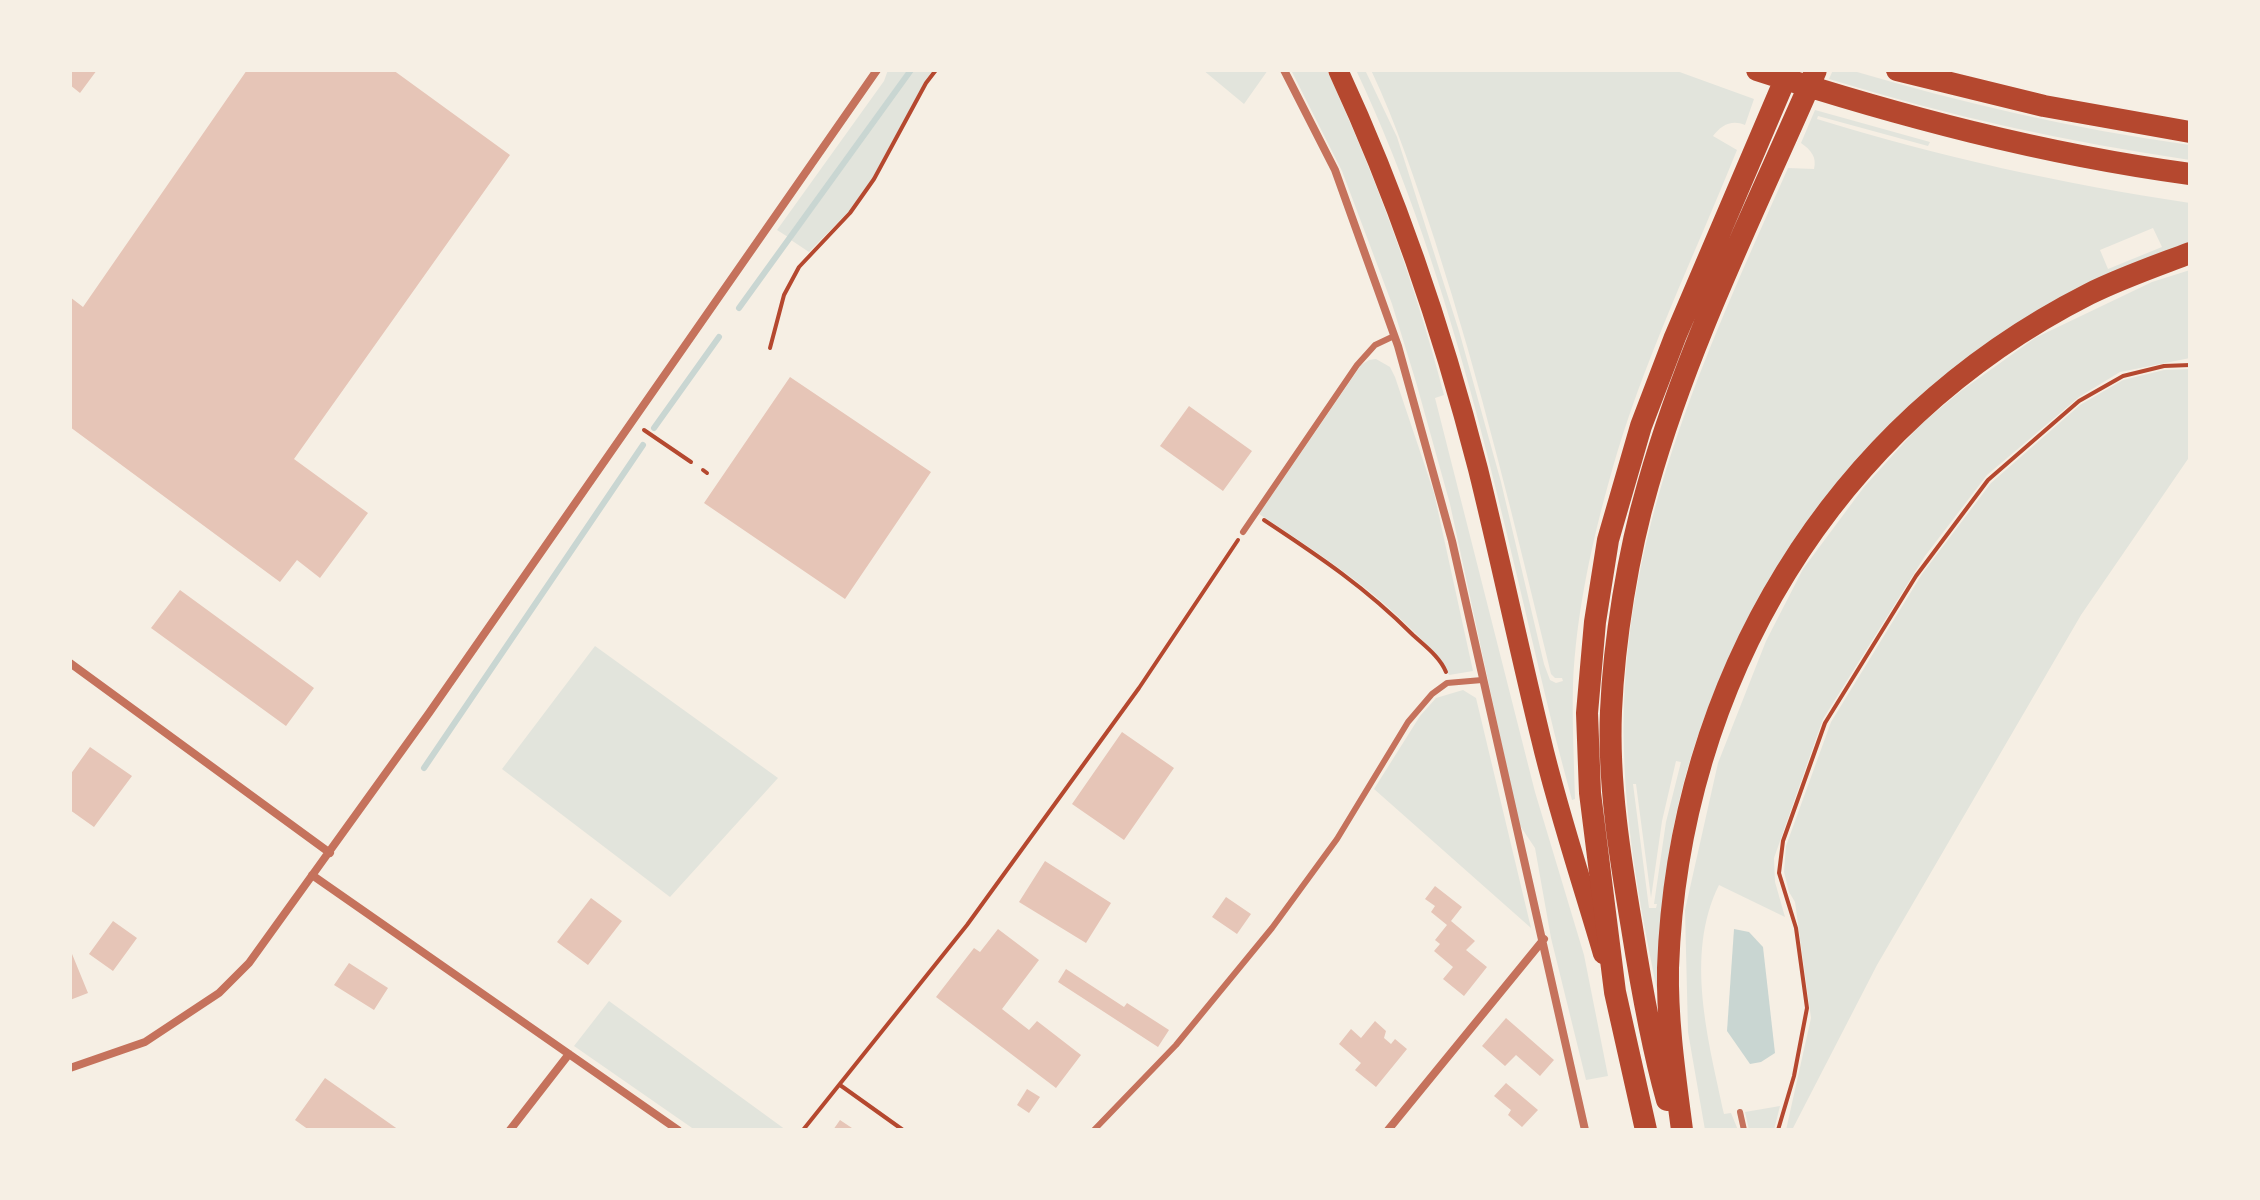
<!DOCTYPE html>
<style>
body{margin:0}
#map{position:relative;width:2260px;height:1200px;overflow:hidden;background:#f6efe4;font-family:"Playfair Display",serif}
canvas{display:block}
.frame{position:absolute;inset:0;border:72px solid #f6efe4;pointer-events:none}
</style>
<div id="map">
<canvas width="2260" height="1200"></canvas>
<div class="frame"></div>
</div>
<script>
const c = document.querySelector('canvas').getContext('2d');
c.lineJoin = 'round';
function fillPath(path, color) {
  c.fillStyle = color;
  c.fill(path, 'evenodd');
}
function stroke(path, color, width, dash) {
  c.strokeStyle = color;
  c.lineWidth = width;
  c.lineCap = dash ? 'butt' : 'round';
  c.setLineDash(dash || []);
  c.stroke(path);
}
fillPath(new Path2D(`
 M888 70H908L788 237 777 230 884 81Z
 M913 70H933L925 81 872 179 848 212 809 252 791 240Z
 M1203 70H1268L1244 104Z
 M1291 70H1327C1375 176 1415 282 1444 395L1435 398 1535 792 1584 955 1608 1076 1586 1080 1551 938 1535 848 1519 824 1450 504 1416 382 1392 304 1342 171Z
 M1356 70H1365L1397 137 1459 331 1501 482 1544 664 1550 680 1556 683 1563 681 1562 678H1555L1551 674C1516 529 1481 383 1435 241 1416 183 1397 125 1371 70H1674L1754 99 1745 125C1732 119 1721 125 1713 136L1737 150C1694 257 1642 363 1611 474 1592 541 1576 614 1573 684 1572 722 1574 761 1575 799L1572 800 1560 755C1503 525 1458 286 1356 70Z
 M1833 70H1850C1962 103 2074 129 2190 145V160C2068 142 1948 116 1829 79Z
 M1815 110 1930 142 1928 146 1818 116 1817 119C1940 157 2063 184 2190 203V244L2093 284 1830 494C1747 601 1686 728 1668 863 1663 905 1662 948 1660 990H1657C1641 911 1626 832 1624 751 1618 539 1704 357 1788 168L1814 169C1817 157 1811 150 1801 143ZM2153 228 2162 247 2108 269 2100 250ZM1676 761 1681 762 1666 822 1654 904H1657L1656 908H1649L1633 784H1636L1651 898 1662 821Z
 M2190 270V358L2120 372 2079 397 1987 475 1925 556 1823 719 1774 858 1775 882 1785 917 1719 885C1684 955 1709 1042 1724 1114L1731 1113 1738 1130H1705L1688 1032 1685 910 1718 763 1766 641 1803 569 1864 487 1921 424 1961 391 2035 338 2152 282Z
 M1376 359 1390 367 1395 377 1434 493 1473 671 1449 675C1439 656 1424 642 1409 627 1364 582 1312 549 1259 514L1361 365 1369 360Z
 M2190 369V456L2081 615 1877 965 1792 1130H1786L1811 1018 1795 902 1789 892 1784 872 1786 846 1831 722 1922 574 1991 483 2080 405 2123 380 2164 370Z
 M595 646 778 778 670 897 502 769Z
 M1463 690 1476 698 1531 928 1374 789 1420 716 1436 698Z
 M609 1001 786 1130H695L574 1046Z
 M1780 1106 1774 1130H1749L1745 1112Z`), '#e2e4dc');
fillPath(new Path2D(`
 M1734 929 1749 932 1763 947 1775 1053 1761 1062 1750 1064 1727 1031Z`), '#c9d6d2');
stroke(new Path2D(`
 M739 308 911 70
 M654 428 719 337
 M424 768 643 445`), '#c9d6d2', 6);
fillPath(new Path2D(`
 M70 70H97L80 93 70 85Z
 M247 70H393L510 155 294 459 368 513 320 578 297 560 280 582 70 427V297L83 307Z
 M790 377 931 472 845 599 704 503Z
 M1189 406 1252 451 1223 491 1160 446Z
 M180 590 314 688 286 726 151 628Z
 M1122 732 1174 768 1124 840 1072 804Z
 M90 747 132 776 94 827 70 810V775Z
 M1045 861 1111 903 1086 943 1019 902Z
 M1435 886 1462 907 1451 921 1475 941 1466 950 1487 967 1464 996 1443 979 1453 967 1434 951 1440 944 1435 940 1447 925 1431 912 1435 906 1425 899Z
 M1226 897 1251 914 1237 934 1212 917Z
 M591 898 622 921 588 965 557 942Z
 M113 921 137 938 113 971 89 954Z
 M998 929 1039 960 1002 1009 1029 1030 1037 1021 1081 1055 1056 1088 936 997 974 948 980 952Z
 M70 949 88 993 70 1000Z
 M349 963 388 988 374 1010 334 985Z
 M1066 969 1124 1007 1127 1003 1169 1030 1158 1047 1058 982Z
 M1506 1018 1554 1060 1540 1076 1516 1055 1505 1066 1482 1046Z
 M1375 1021 1386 1031 1384 1038 1391 1044 1395 1039 1407 1049 1376 1087 1355 1070 1361 1063 1339 1044 1351 1029 1361 1038Z
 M325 1078 399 1130H309L295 1120Z
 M1506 1083 1538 1110 1522 1127 1508 1115 1511 1110 1494 1096Z
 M1027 1089 1040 1097 1029 1113 1017 1105Z
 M840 1120 855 1130H833Z`), '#e6c5b7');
stroke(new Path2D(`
 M770 348 784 295 799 267 850 213 874 179 926 83 936 70
 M644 430 691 462
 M703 470 707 473
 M1264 520C1320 557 1365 587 1413 635 1425 646 1440 657 1446 672
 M840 1085 903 1130
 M803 1130 967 925 1139 688 1238 540
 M1778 1130 1794 1076 1807 1008 1796 928 1779 873 1783 841 1825 723 1916 576 1988 480 2079 401 2123 376 2164 366 2190 365`), '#b5482f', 4);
stroke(new Path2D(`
 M1243 532 1357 365 1375 345 1394 336
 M1740 1112 1744 1130
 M1094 1130 1176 1045 1272 928 1337 839 1408 722 1432 694 1447 683 1482 680`), '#c5725c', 6);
stroke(new Path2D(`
 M1284 70 1335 170 1398 346 1452 541 1585 1130
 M70 663 330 853
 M312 875 678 1130
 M70 1068 145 1042 219 993 249 963 429 713 877 70
 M510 1130 569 1054
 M1388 1130 1544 939`), '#c5725c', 8);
stroke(new Path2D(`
 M1338 70C1397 197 1443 333 1478 469 1500 558 1519 649 1541 739 1558 811 1582 882 1603 954`), '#b5482f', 20);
stroke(new Path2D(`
 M1757 70C1899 116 2042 154 2190 174
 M1897 70 2044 106 2190 132
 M1667 1100C1651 1043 1641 985 1632 928 1620 857 1608 784 1611 711 1614 641 1628 553 1648 485 1688 343 1757 206 1816 70
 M1646 1130 1615 992 1590 793 1587 713 1595 622 1608 540 1641 426 1675 337 1789 70
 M1682 1130C1675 1076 1667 1022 1668 968 1678 682 1832 424 2089 294 2121 278 2156 266 2190 253`), '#b5482f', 22);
</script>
